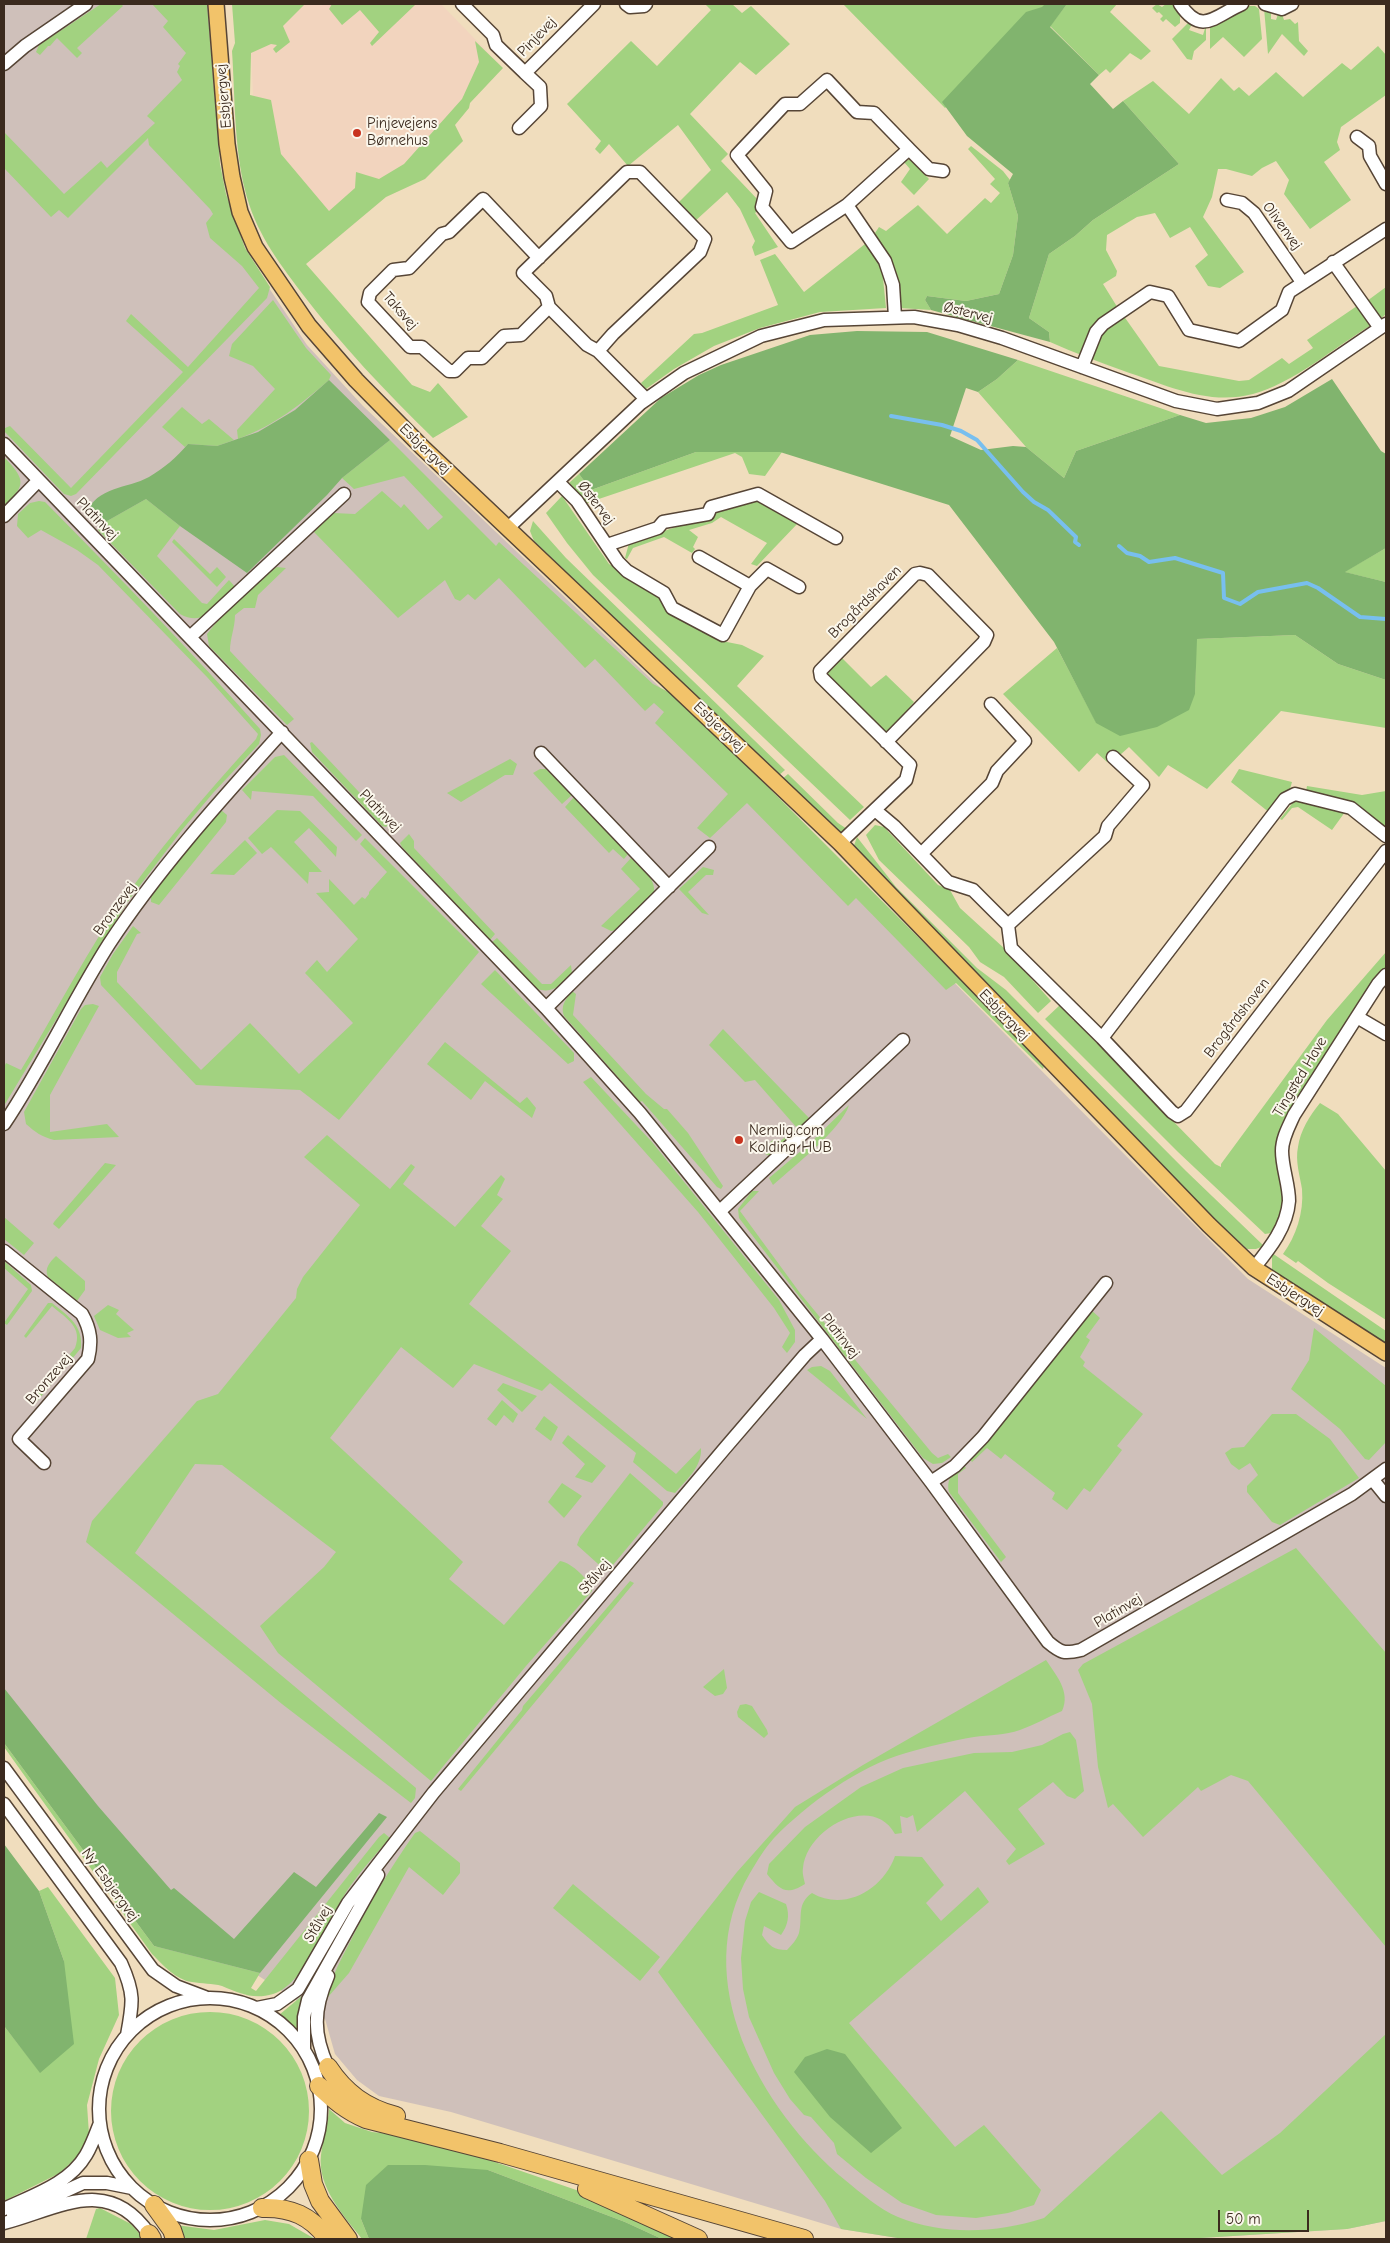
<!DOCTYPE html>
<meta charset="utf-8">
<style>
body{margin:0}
#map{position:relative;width:1390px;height:2243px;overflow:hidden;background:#f0ddbd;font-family:"Comic Neue",sans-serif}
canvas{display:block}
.frame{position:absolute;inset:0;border:5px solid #3b2a1e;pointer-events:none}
.scale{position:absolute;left:1218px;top:2210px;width:91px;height:22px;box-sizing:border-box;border:2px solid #3b2a1e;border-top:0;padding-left:6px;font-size:15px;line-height:18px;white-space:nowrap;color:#3b2a1e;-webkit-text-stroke:4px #fbf7ec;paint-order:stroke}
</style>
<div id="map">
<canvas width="1390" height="2243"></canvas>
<div class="frame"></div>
<div class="scale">50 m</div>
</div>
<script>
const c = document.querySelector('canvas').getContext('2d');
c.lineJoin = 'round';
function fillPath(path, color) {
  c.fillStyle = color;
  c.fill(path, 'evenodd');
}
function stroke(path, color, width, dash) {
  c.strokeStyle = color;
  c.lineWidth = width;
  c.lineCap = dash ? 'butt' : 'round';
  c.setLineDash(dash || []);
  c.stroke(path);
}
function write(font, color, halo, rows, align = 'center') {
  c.font = font + ' "Comic Neue",sans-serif';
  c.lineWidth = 4;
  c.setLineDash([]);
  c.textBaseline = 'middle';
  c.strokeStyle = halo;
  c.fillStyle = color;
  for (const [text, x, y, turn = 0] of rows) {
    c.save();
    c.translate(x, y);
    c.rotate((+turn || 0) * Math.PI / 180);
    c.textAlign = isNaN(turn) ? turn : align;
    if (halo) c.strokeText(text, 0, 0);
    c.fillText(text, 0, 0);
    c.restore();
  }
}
fillPath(new Path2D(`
 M236 4H319L321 6 324 4H441L503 68 470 103 469 108 455 125 463 141 426 178 386 197 317 255 257 185 251 50Z`), '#f2d4be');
fillPath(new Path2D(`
 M4 4H208L218 165 232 220 247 255 307 345 363 406 687 713 1248 1279 1386 1368V2221L1347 2229 1184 2239H904L841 2229 451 2112 379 2096 357 2080 335 2054 325 2019 251 1971 158 1949 4 1731Z`), '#cfc0ba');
fillPath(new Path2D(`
 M101 4H121L123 6 77 48 82 53 77 58 57 38 50 46H48L40 55 36 52 39 45Z
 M152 4H207L220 164 226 194 245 248 270 287 267 298 76 494 71 496 64 494 4 431 5 428 10 426 71 488 183 372 126 321 131 314 188 367 259 288 242 266 210 238 206 223 213 214 210 209 149 145 148 138 68 218 59 210 51 217 4 168V132L64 194 101 161 107 168 155 123 147 116 182 80 177 72 180 66 178 64 186 53 163 27 168 21Z
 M232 4H305L283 26 290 42 276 53 273 49 277 45 271 44 251 53 250 95 271 100 281 154 329 211 355 188 356 172 379 179 404 164 462 99 479 62 475 41 503 68 470 103 469 108 455 125 463 141 425 179 386 197 306 264 412 385 430 392 438 383 468 417 433 438C386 392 341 345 301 292 277 260 255 231 245 190 234 146 235 96 232 51L235 43Z
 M332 4H422L415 5 372 46 370 43 379 32 360 10 342 25 329 9Z
 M705 4H732L742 13 751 6 790 44 756 75 740 62 690 114 728 154 721 161 759 201V210L755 213 778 247 755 256 752 247 755 241 740 209 727 192 694 222 678 203 711 170 678 125 628 166 609 144 600 154 595 149 601 141 567 104 631 41 657 66 711 10Z
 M843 4H1052L945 108Z
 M1067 4H1117L1110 12 1151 51 1141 60 1130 53 1110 73 1106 69 1099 75 1050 26Z
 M1157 4 1162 7 1166 4H1176L1180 11V23L1175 27 1166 19 1163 22 1160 19 1163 16 1159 12 1157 13 1152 8Z
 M1247 6H1255L1259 9 1262 39 1244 57 1223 37 1210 49V24Z
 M1264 8 1271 13V19L1276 20 1278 14H1282L1284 20 1290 19 1295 24 1298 22 1299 41 1308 51 1304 56 1282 34 1268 54Z
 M1191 20 1193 22 1189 30 1203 35 1206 25V40L1194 51 1192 60 1187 59 1172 39Z
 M1378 46 1386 55V95L1341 127 1337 142 1340 150 1324 162 1351 200 1310 229 1284 194 1289 180 1276 161 1262 168 1252 176 1226 169H1218L1212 197 1203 217 1244 272 1220 288 1208 286 1195 266 1208 255 1190 227 1170 238 1155 213 1137 217 1107 235 1106 250 1117 271 1116 276 1103 284 1116 305 1159 366 1239 381 1249 380 1282 358 1289 364 1313 348 1307 340 1357 306 1370 326C1335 347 1292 384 1253 394 1208 406 1166 385 1124 371 1099 362 1075 353 1050 342L1049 332 1029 318 1049 254 1075 236 1093 220 1179 164 1123 101 1153 81 1189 114 1221 78 1234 91 1239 87 1249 96 1276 72 1303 97 1342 63 1351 70Z
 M971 146 1003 171 1010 180 1008 183 1018 216 1013 255 999 294 966 301 927 296 925 300 931 310 900 308 898 280 894 266 875 233 879 227 886 231 918 205 947 234 985 198 991 203 1000 193 990 184 995 179 968 149Z
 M910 159 929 179 914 195 901 182 910 169 904 162Z
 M865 244 882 268 886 308 820 312 760 328 714 346 674 369 646 389 641 383 694 334 702 333 778 305 760 260 775 254 804 292Z
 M1386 287V314L1379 320 1367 301Z
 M273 300 306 348 331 375 329 380C300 405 275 425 238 439L237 430 275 389 253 366 229 356 232 344Z
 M1018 360 1163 409 1180 415 1076 451 1064 478 1026 447 978 392 997 379Z
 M182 407 202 424 209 419 234 440 217 446 188 444 185 447 162 427Z
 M390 440 496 546 499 542 653 684 678 697 1021 1040 1044 1066 1043 1069 956 983 946 990 856 898 848 906 747 803 710 838 697 828 728 794 655 723 664 712 654 703 645 711 595 659 585 668 499 578 475 600 468 594 460 601 455 599 445 580 398 618 314 532 333 513 355 514 382 491 401 508 404 504 428 530 443 517 404 476 354 489 342 478Z
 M734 451 782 452 765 476 749 474 742 457 735 453 587 503 569 483 579 474 591 490 696 452Z
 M4 457C24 478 28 485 4 505Z
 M562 496 609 564 660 595 666 610 722 641 742 645 764 656 737 686 864 807 850 820 593 575 567 543 546 513Z
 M146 499 180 526 157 556 202 603 207 604 229 580 236 588C218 604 205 628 180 614L98 530 100 525Z
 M757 499 799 522 757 566 751 564 767 543 721 517 712 523 689 530 698 537 693 547 695 549 692 553 664 537 633 548 627 559 625 558 629 543 711 515 713 512Z
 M39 501 45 502C118 576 191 651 260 729L261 735 259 744 213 793 182 830 126 904 5 1104 4 1067 6 1063 21 1070C51 1020 78 968 110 919 153 855 204 796 256 739L258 734 207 677 98 565 77 550 41 530 28 538 17 526 18 514 30 503Z
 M533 521 566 558 785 770 778 776 534 541 530 531Z
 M174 539 210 574 217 567 226 577 217 587 172 542Z
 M1386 548V582L1344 572Z
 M277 567 286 568 258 595 255 608H244L235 615C235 628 230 638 230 651L294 719 287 725 209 646 207 634 216 623 268 573Z
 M1295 635 1338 664 1386 680V728L1281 711 1207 789 1168 765 1159 777 1129 747 1120 755 1115 752 1107 762 1097 753 1079 772 1003 694 1057 648 1096 722 1195 694 1196 639Z
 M840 656 871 687 886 675 914 702 898 722 886 732 827 675Z
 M312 742 389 824 386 827 382 826 312 752 310 743Z
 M284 755 362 835 356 841 313 796 252 791 251 800 242 790 275 757Z
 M510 759 517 764 513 775H505L461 802 447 793Z
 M540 769H546L572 795 562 804 533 773Z
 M1239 769 1292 782 1290 789 1270 813 1231 782Z
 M788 774 838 823 847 829 840 832 833 830 781 780Z
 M1307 786 1362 795 1386 791V828L1355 804 1306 791Z
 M574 797 628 854 624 859 613 849 609 853 565 807Z
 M1295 800 1345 812 1332 830 1298 807 1292 808 1282 820 1280 819Z
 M221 810 227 815 226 822 159 905 151 902V897L187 849Z
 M277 810 300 811 337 847 336 857 309 828 294 842 322 872H309L308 884 271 847 262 854 248 838Z
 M875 825 884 827 938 885 950 890 960 908 1005 949 1051 1001 1038 1013 1004 977 980 962 969 947 879 860 866 835Z
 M409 834 414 841V848L495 934 490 940 402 847 400 843Z
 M857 837 896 887 977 968 1006 990 1186 1171 1264 1246 1256 1249H1247L1206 1212 852 851Z
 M365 838 479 952 339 1120 300 1090 196 1085 101 985 100 977 113 954 133 926 141 933 137 934 117 972V982L201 1070 250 1023 299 1074 353 1023 305 973 317 960 327 972 358 939 316 893 329 892V879L354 905 362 897 365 899 369 894V892L387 872 360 844Z
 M245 840 257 853 234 875 210 874Z
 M631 858C642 869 659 880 653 897L617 930 611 931 601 926 640 889 621 869Z
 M703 867 714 870 713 875H706L688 892 709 915 702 913 679 889Z
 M497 938 542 984H551L571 965 572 973C560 985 554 994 537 989L492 942Z
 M1386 952V967L1288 1113 1281 1217 1271 1233 1265 1234 1178 1152 1045 1019 1060 1005 1067 1008 1065 1011 1074 1021 1078 1018 1079 1025 1215 1164 1221 1167V1164L1327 1020Z
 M495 970 574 1053V1061L568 1064 481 984Z
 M572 991 576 994 573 1015 646 1094 664 1109H667L688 1133 723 1186 721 1189 717 1187 642 1101 640 1102 564 1016C560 1006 566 999 572 991Z
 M93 1004 99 1006 50 1095V1132L107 1124 119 1137 54 1140C42 1137 35 1132 26 1124L24 1112 81 1009 85 1005Z
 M723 1029 809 1118V1124L770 1156 765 1154 766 1146 774 1139 779 1142 797 1128 755 1080 745 1082 709 1045Z
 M445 1042 520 1103 527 1097 536 1108 532 1118 485 1081 471 1100 427 1064Z
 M591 1077 652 1142 779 1300 795 1330V1342L787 1353 782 1347 790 1333 774 1308 698 1212 583 1082Z
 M1320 1103 1338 1114 1386 1171V1320L1328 1283 1298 1261 1296 1263 1283 1254C1296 1236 1304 1213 1302 1189 1300 1176 1295 1161 1298 1147 1300 1131 1310 1115 1320 1103Z
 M849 1105C842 1129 793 1167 773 1185L769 1178 808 1145Z
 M327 1135 390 1189 411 1164 415 1167 403 1184 455 1227 501 1175 505 1179 497 1195 503 1199 481 1226 511 1251 469 1304 676 1474 701 1448C702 1467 687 1479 675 1493L667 1491 633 1462 636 1453 550 1383 542 1391 474 1364 453 1388 401 1347 330 1438 463 1562 449 1579 504 1625 560 1561C571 1562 591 1581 592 1591L526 1666 431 1781 278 1653 260 1626 324 1567 336 1552 222 1465 195 1464 135 1553 416 1788 415 1798 411 1803 282 1704 86 1542 92 1521 197 1401 218 1394 296 1298 297 1289 303 1277 360 1205 304 1157Z
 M105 1163 116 1165 59 1229 53 1224 54 1222Z
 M752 1191H759L740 1211 800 1293 932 1453 938 1458 948 1454 951 1457 942 1463 933 1464 923 1458 739 1218 738 1209Z
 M4 1217 34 1243 24 1255 4 1239Z
 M1272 1253 1386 1331V1346L1272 1271Z
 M56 1256 85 1281V1290L77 1301 48 1277C44 1268 50 1262 56 1256Z
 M4 1261 31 1285 32 1291 7 1325 4 1323 28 1289 4 1268Z
 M48 1303H52C68 1316 83 1325 81 1348L34 1405 30 1402 75 1348C83 1327 67 1319 52 1306L26 1338 24 1336Z
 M108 1305 119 1310 116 1314 134 1330 127 1333 131 1337 118 1338 100 1330 94 1316Z
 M1090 1309 1100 1318 1086 1337 1090 1340 1080 1357 1085 1362 1083 1366 1143 1414 1117 1446 1122 1450 1090 1492 1084 1488 1067 1510 1052 1499 1055 1493 1005 1454 1001 1459 987 1448 972 1462 969 1458Z
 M1314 1328 1386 1386V1442L1369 1460 1365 1459 1340 1429 1291 1389 1309 1360Z
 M821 1366 830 1371 867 1419 807 1370 812 1367Z
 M503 1383 537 1396 522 1412 497 1390Z
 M502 1400 518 1414 513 1423 504 1415 496 1426 487 1419Z
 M1272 1414H1296L1330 1439 1359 1478 1280 1525 1272 1522 1247 1492V1486L1258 1475 1250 1463 1239 1470 1231 1464 1225 1453 1232 1448 1244 1447Z
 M544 1416 558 1427 551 1441 535 1429Z
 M568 1435 606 1466 592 1483 575 1477 585 1464 562 1443Z
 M962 1463 966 1468 958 1474V1493L1006 1557 1001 1562 949 1492C946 1479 953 1473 962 1463Z
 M630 1473 663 1502V1505L607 1572 577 1545 580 1537Z
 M562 1483 582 1496 564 1518 548 1502Z
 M1296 1548 1386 1653V1947L1248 1781 1231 1775 1201 1791 1198 1787 1143 1837 1113 1804 1108 1808 1098 1767 1092 1704 1078 1670 1083 1664Z
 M630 1581 634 1583 461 1791 458 1789 522 1710 523 1706Z
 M1046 1660C1056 1675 1071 1692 1062 1711 1048 1717 1034 1725 1020 1730 1005 1735 989 1735 974 1737 951 1741 927 1747 906 1753 859 1766 807 1804 774 1838 765 1848 757 1861 750 1873 687 1979 760 2109 845 2180 861 2193 879 2209 898 2217 945 2236 997 2233 1044 2218L1161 2111 1222 2175 1280 2133 1386 2034V2221L1347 2229 1184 2239H904L841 2229 825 2201 658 1972 737 1872 795 1807 863 1765Z
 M724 1669 727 1688 723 1694 715 1696 703 1687Z
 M746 1704 752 1706 767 1730 768 1734 764 1738 738 1717 737 1712 740 1705Z
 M1070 1732 1076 1740 1084 1791 1075 1799 1067 1796 1053 1782 1018 1809 1045 1844 1009 1865 1006 1861 1016 1849 965 1791 917 1832 913 1815 907 1818 900 1816 902 1833 895 1834C872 1792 806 1829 803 1868 802 1873 804 1879 805 1884 786 1896 780 1890 767 1874L769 1864 805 1827 861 1787 903 1768 974 1753 1012 1752 1042 1745 1063 1734Z
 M4 1743 154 1946 260 1973 251 1988 256 1991 379 1837 384 1833 390 1838C377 1853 363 1868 351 1885 330 1913 307 1984 273 1994 253 2000 239 1993 222 1986 212 1983 202 1984 192 1982 176 1980 163 1965 152 1954L4 1747Z
 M420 1831 460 1863V1873L443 1895 409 1867 349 1973 328 1997 323 2007C328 1985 338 1965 349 1944 368 1905 390 1868 415 1833Z
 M895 1856 922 1857 944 1885 926 1903 941 1921 978 1887 989 1902 849 2023 955 2147 984 2125 1041 2190 1034 2205 1008 2213 976 2218 936 2215 902 2203 866 2178 837 2154 834 2143 811 2117 804 2115 790 2099 774 2073 749 2017 743 1989 741 1958 745 1921 751 1902 759 1892 786 1904C790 1916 788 1925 781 1935L764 1926 762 1935C769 1946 774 1950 787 1950 792 1945 797 1939 799 1933 803 1917 796 1904 812 1893 844 1912 883 1890 895 1856Z
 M573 1884 660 1957 640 1981 553 1908Z
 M48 1887 115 1978 119 2015 99 2059 87 2105 89 2134 80 2154 60 2173 4 2201V2026L40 2072 64 1961 39 1891Z
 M303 1995 304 1996 298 2031 279 2015Z
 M111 2111a99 99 0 1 1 198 0a99 99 0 1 1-198 0Z
 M329 2109 345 2123 372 2132 399 2135 492 2161 582 2192 687 2239H662L625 2222 488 2170 361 2219 369 2239H362C344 2216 317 2187 321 2155 323 2139 328 2125 329 2109Z
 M100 2208 131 2224 144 2239H86L96 2209Z
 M265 2220 289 2224 315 2239H181L176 2225 214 2230Z`), '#a2d280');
fillPath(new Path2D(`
 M1045 4H1067L1050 27 1099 75 1090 84 1113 109 1123 101 1179 164 1093 220 1075 236 1049 254 1029 318 1049 332 1050 342 931 310 925 300 927 296 966 301 999 294 1013 255 1018 216 1008 183 1013 174 967 136 942 102 1026 12 1042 7Z
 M857 331 927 332 1018 360 997 379 978 392 966 388 950 436 981 450 1013 446 1026 447 1064 478 1076 451 1180 415 1206 423 1251 418 1285 407 1332 379 1381 451 1386 454V548L1345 572 1386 582V680L1338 664 1295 635 1197 639 1195 694 1189 710 1157 727 1120 736 1096 723 1054 642 949 505 780 452H696L591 490 579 474 661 398 699 375 721 365 810 335Z
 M329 380 390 440 342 478 327 495 247 573 180 526 146 499 100 525 86 514C97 486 127 489 149 477 164 468 176 458 188 444L217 446 258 432 295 410Z
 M4 1688 98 1806 171 1890 174 1888 234 1939 294 1872 316 1887 379 1813 387 1817 260 1973 154 1946 4 1743Z
 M4 1844 39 1891 64 1961 74 2044 40 2073 4 2026Z
 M827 2049 845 2054 902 2128 871 2153 830 2117 794 2072 805 2057Z
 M388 2165H425L488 2170 625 2222 662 2239H369L361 2219 366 2185Z`), '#81b46e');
stroke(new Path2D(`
 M891 416 942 425 961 431 977 440 1023 492 1034 502 1048 510 1076 537 1075 542 1079 545
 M1119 546 1127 553 1140 556 1149 562 1175 558 1223 573 1224 598 1240 604 1258 592 1307 583 1318 588 1360 617 1386 619`), '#78bfef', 4);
const minor = new Path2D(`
 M462 4 493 35 496 45 525 73 594 4
 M626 4 630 7 644 6 646 4
 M1180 4C1202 37 1216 15 1242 4
 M1265 4 1282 9 1292 4
 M4 64 25 46 86 4
 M519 128 541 106 540 87 525 73
 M1357 137 1369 146 1370 156 1386 184
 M909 149 929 169 943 171
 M1227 200 1242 203 1254 213 1302 282
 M847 205 909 149 874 113 857 112 827 80 800 104H785L737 155 766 191 762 207 791 242 847 205 885 261 893 285 895 317
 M539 258 483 199 449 232 442 234 409 268 393 270 370 293 368 302 410 347H422L449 371H455L468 358H482L504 336 521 335 549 307
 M1333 262 1380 328
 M598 351 613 334 700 252 705 239 640 172H627L523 273 546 296 549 307 587 345 598 351 646 399
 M1082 367 1096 332 1103 324 1150 292 1168 296 1189 330 1239 341 1282 310 1289 292 1386 229
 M4 444 546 1008 640 1113 822 1339 931 1482 1048 1642C1061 1653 1064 1654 1081 1650L1352 1494 1386 1469
 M558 482 577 501 618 562 627 571 664 593 672 608 723 635 750 586 699 557
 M4 516 38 481
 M509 527 641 403 684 373 761 336 824 320 914 317 958 325 1002 338 1176 401 1217 409 1258 403 1288 391 1386 324
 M607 545 658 528 663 522 708 514 711 507 758 494 836 538
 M750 586 767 569 799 587
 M190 637 344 494
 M541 753 669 887
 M875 810 894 826 948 882 973 890 1008 925 1011 948 1102 1038 1172 1112 1178 1116 1186 1111 1386 851
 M840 843 906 780 910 765 821 677 820 671 915 574 920 573 928 575 987 635 984 642 886 742
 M921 854 992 783 997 771 1025 741 991 704
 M1008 925 1105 836 1108 826 1143 785 1113 757
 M546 1008 709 847
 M1357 1017 1386 1034
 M1102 1038 1285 799 1295 794 1351 808 1386 836
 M4 1124C43 1066 72 1002 109 944 159 868 221 800 282 732
 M720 1211 903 1040
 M4 1251 82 1314C91 1330 92 1342 88 1359L19 1439 44 1463
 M1254 1268C1270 1248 1287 1227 1289 1201 1289 1184 1282 1168 1282 1151 1282 1138 1289 1126 1294 1115L1378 984 1386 975
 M1373 1480 1386 1496
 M931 1482 955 1466 983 1437 1106 1283
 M4 1768 153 1970 176 1986 205 1997
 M4 1804 121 1963C135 1994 133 2003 127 2035
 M328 1976C313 2010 313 2034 328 2067
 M99 2109a111 111 0 1 1 222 0a111 111 0 1 1-222 0Z
 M257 2008 277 2004 298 1989 348 1903 434 1792 725 1448 805 1355 822 1339
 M304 2050V2017L308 2000 378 1875
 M4 2209C33 2195 69 2184 86 2155 92 2145 96 2133 100 2123
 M13 2215 83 2183H107L132 2188
 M4 2223C58 2209 108 2174 149 2234`);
const major = new Path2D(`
 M216 4 227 144 232 177 240 212 255 247 309 326 356 380 422 447 840 843 1209 1225 1254 1268 1386 1353`);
const highway = new Path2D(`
 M328 2067C345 2093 366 2108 396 2116
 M319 2086C334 2100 347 2111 366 2119L500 2153 804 2239
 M309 2160 313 2184 320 2201 348 2239
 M587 2189 698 2239
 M154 2205 172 2230 175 2239
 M262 2208C291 2207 311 2216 328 2239
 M149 2234 152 2239`);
stroke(minor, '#564536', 15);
stroke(major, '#564536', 18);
stroke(highway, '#564536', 20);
stroke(minor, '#fff', 12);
stroke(major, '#f2c36a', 15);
stroke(highway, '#f2c36a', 18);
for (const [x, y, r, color] of [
 [357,133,5,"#c8321e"],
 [739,1140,5,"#c8321e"]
]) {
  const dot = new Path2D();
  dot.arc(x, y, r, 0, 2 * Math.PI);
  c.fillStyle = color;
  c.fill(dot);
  stroke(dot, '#fbf7ec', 2);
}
write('15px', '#3b2a1e', '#fbf7ec', [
 ["Pinjevej",537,37,-46],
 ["Esbjergvej",224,96,-95],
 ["Olivenvej",1282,226,54],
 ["Taksvej",400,311,49],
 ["Østervej",968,313,14],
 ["Esbjergvej",425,449,44],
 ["Østervej",596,503,53],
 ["Platinvej",97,519,46],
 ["Brogårdshaven",865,602,-45],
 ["Esbjergvej",719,727,44],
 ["Platinvej",380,811,46],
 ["Bronzevej",115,909,-54],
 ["Esbjergvej",1004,1015,46],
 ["Brogårdshaven",1237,1018,-52],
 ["Tingsted Have",1300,1077,-59],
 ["Esbjergvej",1295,1295,33],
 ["Platinvej",840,1336,52],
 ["Bronzevej",49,1379,-49],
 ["Stålvej",595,1577,-50],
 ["Platinvej",1118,1611,-30],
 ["Ny Esbjergvej",110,1885,54],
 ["Stålvej",318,1924,-60]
]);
write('15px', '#3b2a1e', '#fbf7ec', [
 ["Pinjevejens",367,124],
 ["Børnehus",367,141],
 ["Nemlig.com",749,1131],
 ["Kolding HUB",749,1148]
], 'left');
</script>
